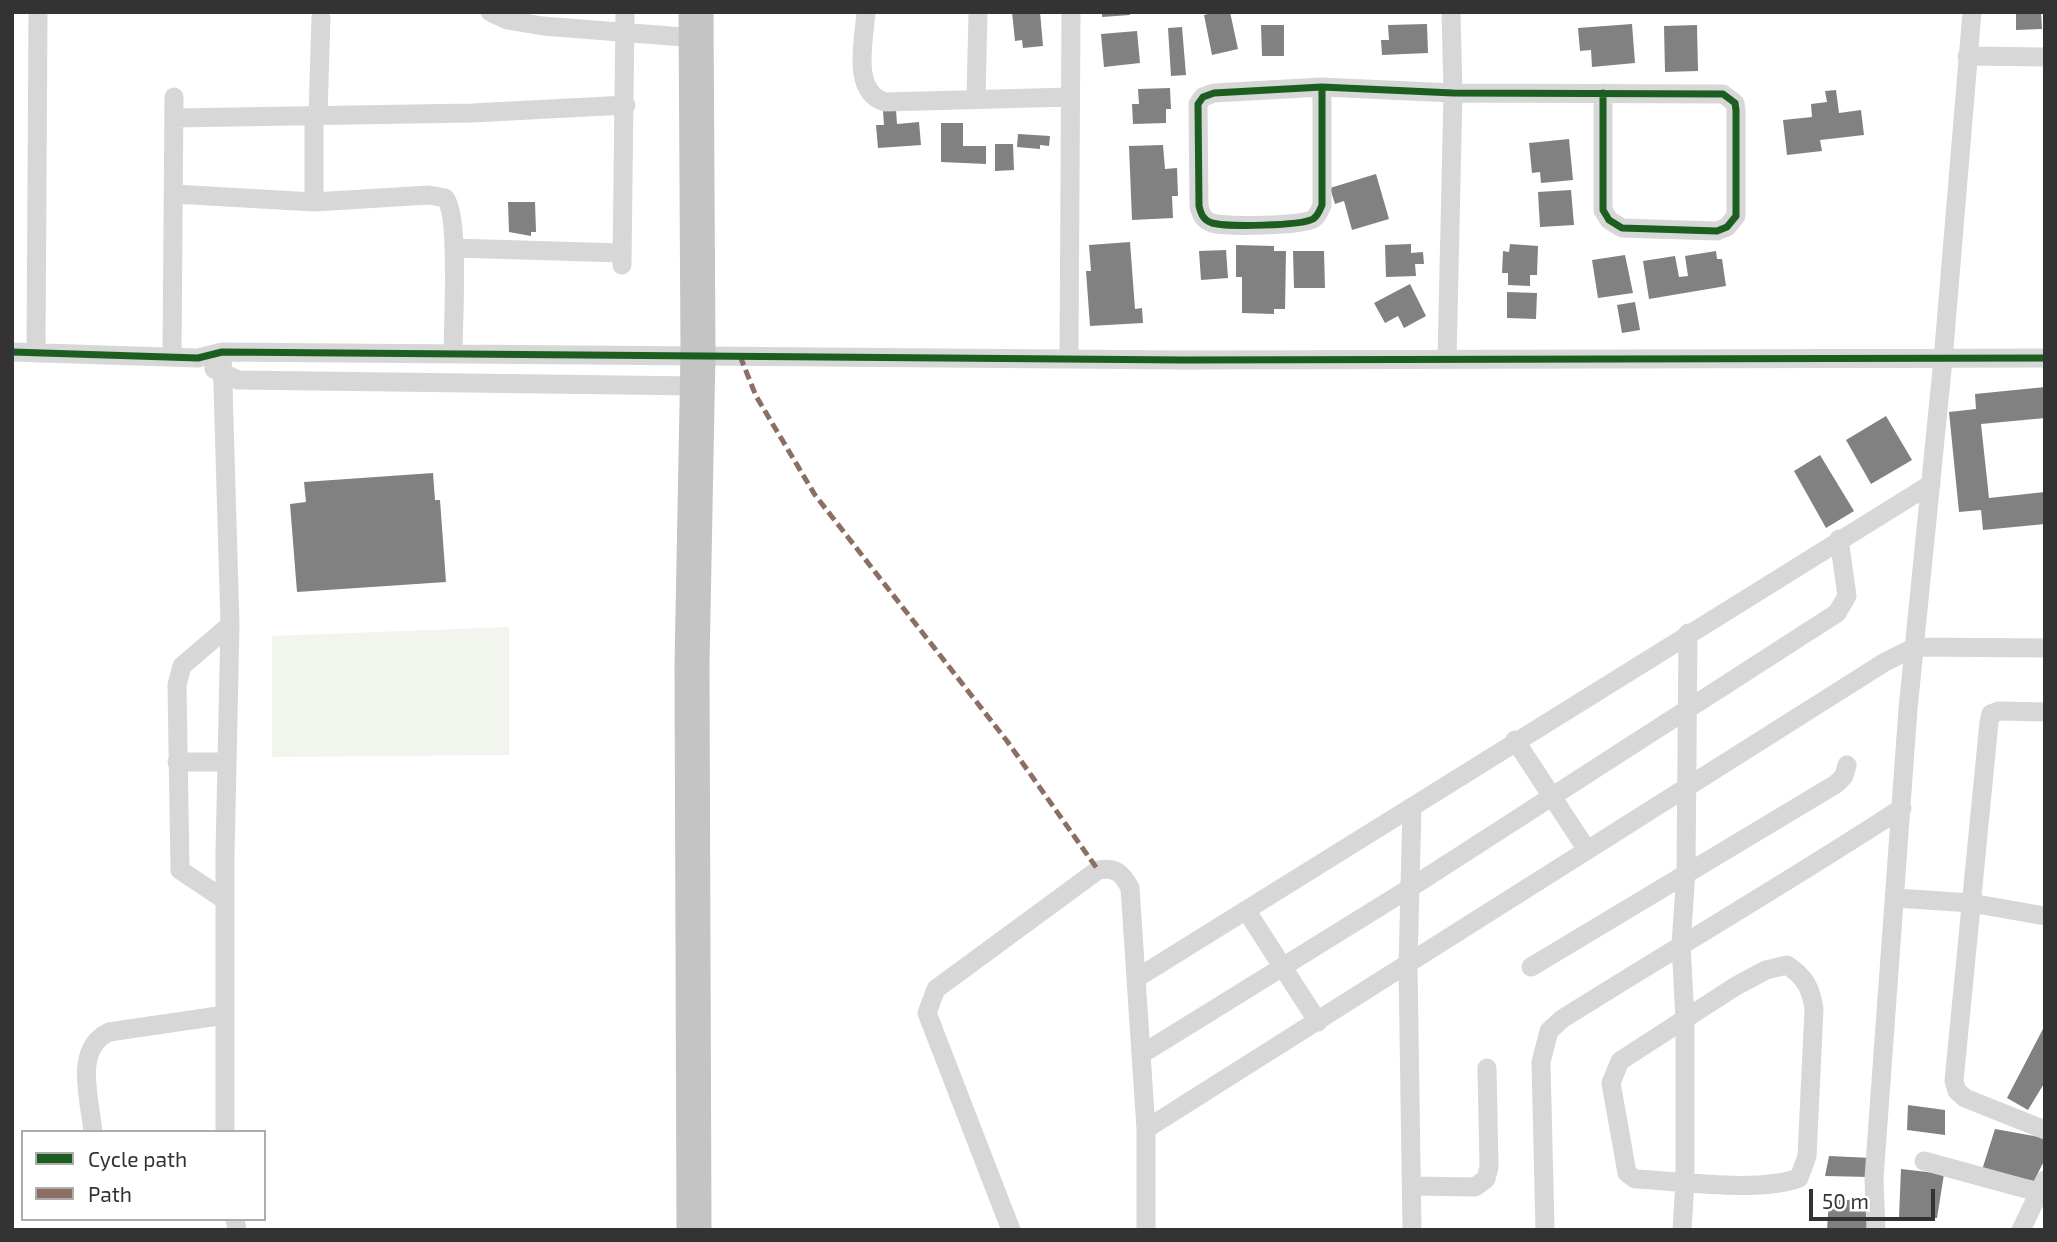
<!DOCTYPE html>
<style>
body{margin:0}
#map{position:relative;width:2057px;height:1242px;overflow:hidden;background:#fff;font-family:"Exo 2",sans-serif}
canvas{display:block}
.frame{position:absolute;inset:0;border:14px solid #333;pointer-events:none}
.legend{position:absolute;left:21px;top:1130px;width:245px;height:91px;box-sizing:border-box;background:#fff;border:2px solid #adadad;margin:0;padding:9px 12px;list-style:none;font-size:21px;color:#333}
.legend li{display:flex;align-items:center;gap:14px;height:35px}
.legend b{width:35px;border:2px solid #adadad}
.scale{position:absolute;left:1809px;top:1189px;width:126px;height:32px;box-sizing:border-box;border:4px solid #333;border-top:0;padding-left:9px;font-size:21px;line-height:24px;white-space:nowrap;color:#333;-webkit-text-stroke:5px #fff;paint-order:stroke}
</style>
<div id="map">
<canvas width="2057" height="1242"></canvas>
<div class="frame"></div>
<ul class="legend">
<li><b style="height:9px;background:#1b5e20"></b>Cycle path</li>
<li><b style="height:9px;background:#8d6e63"></b>Path</li>
</ul>
<div class="scale">50 m</div>
</div>
<script>
const c = document.querySelector('canvas').getContext('2d');
c.lineJoin = 'round';
function fillPath(path, color) {
  c.fillStyle = color;
  c.fill(path, 'evenodd');
}
function stroke(path, color, width, dash) {
  c.strokeStyle = color;
  c.lineWidth = width;
  c.lineCap = dash ? 'butt' : 'round';
  c.setLineDash(dash || []);
  c.stroke(path);
}
fillPath(new Path2D(`
 M509 627V755L272 757V636Z`), '#f1f5ed');
fillPath(new Path2D(`
 M1012 12H1040L1043 46 1023 48 1022 40 1015 41Z
 M1102 12H1130V15L1102 17Z
 M1216 12H1230L1238 49 1212 55 1204 15Z
 M2016 12H2041L2042 29 2016 30Z
 M1427 24 1428 53 1382 55 1381 40H1389L1388 25Z
 M1632 24 1635 63 1592 67 1591 50 1580 51 1578 28Z
 M1261 25H1284V56H1262Z
 M1697 25 1698 71 1665 72 1664 26Z
 M1182 27 1186 75 1171 76 1168 28Z
 M1137 31 1140 63 1104 67 1101 34Z
 M1170 88 1171 109H1166V123L1133 124 1132 104H1139L1138 89Z
 M1836 90 1839 113 1861 110 1864 135 1820 140 1822 151 1787 155 1783 120 1812 117 1811 104 1827 102 1825 91Z
 M896 110 897 124 919 122 921 145 878 148 876 125H884L883 111Z
 M941 123H963V146H986V164L941 162Z
 M1018 134 1050 136 1049 146 1040 145V149L1017 147Z
 M1569 139 1573 180 1541 183 1540 172 1532 173 1529 143Z
 M995 144H1013L1014 170 995 171Z
 M1163 145 1165 169 1177 168 1178 196H1172L1173 218 1132 220 1129 146Z
 M1376 174 1389 219 1352 230 1344 201 1335 204 1330 188Z
 M1571 190 1574 225 1540 227 1538 192Z
 M508 202H535L536 232H531V236L509 232Z
 M1130 242 1135 309 1142 308 1143 323 1090 326 1086 271H1091L1089 245Z
 M1411 244V253L1423 252 1424 264H1415L1416 276 1386 277 1385 245Z
 M1510 244 1538 246 1537 275H1530V286L1508 285V273H1502L1503 251 1509 252Z
 M1236 245 1274 246V251H1286L1285 309H1274V314L1242 313V277H1236Z
 M1226 250 1228 278 1201 280 1199 251Z
 M1293 251H1324L1325 288H1294Z
 M1716 251 1717 259H1722L1726 286 1649 299 1643 261 1675 256 1679 277 1688 276 1685 256Z
 M1625 255 1633 293 1598 298 1592 260Z
 M1410 284 1426 316 1404 328 1398 316 1385 323 1374 303Z
 M1507 292 1537 293 1536 319 1507 318Z
 M1635 302 1640 330 1622 333 1617 305Z
 M2045 387V418L1981 424 1989 498 2045 492V524L1983 530 1981 510 1959 512 1949 412 1976 409 1975 394Z
 M1886 416 1912 460 1871 484 1846 440Z
 M1820 455 1854 511 1826 528 1794 471Z
 M433 473 435 500H440L446 582 297 592 290 504 306 502 304 482Z
 M2045 1025V1082L2028 1110 2007 1098Z
 M1908 1105 1945 1110V1135L1907 1130Z
 M1995 1129 2045 1138V1159L2034 1181 1982 1170Z
 M1829 1156 1872 1158 1870 1177 1825 1176Z
 M1901 1169 1944 1174 1937 1218H1899Z
 M1829 1200H1873L1871 1222 1864 1230H1827Z`), '#818181');
stroke(new Path2D(`
 M490 12 507 20 543 26 696 38
 M866 12C864 40 851 92 885 102L1070 97
 M1967 56 2045 57
 M1322 87V205C1320 210 1318 216 1313 219 1300 226 1227 227 1212 223 1203 220 1201 214 1199 206L1198 104 1203 97 1214 93 1322 87 1453 93 1723 94 1735 103 1736 110V216L1727 227 1717 231 1622 228 1609 220 1603 210V93
 M976 98 978 12
 M314 116V202
 M318 116 321 17
 M174 118 472 113 626 105
 M174 194 314 202 429 195 445 198C460 214 453 325 453 353
 M454 248 622 253
 M622 265 625 12
 M12 352 198 358 222 352 1183 360 2045 358
 M222 352 230 625 225 854V1132
 M36 353 38 12
 M172 356 174 97
 M1069 356 1071 12
 M1447 359 1453 93 1451 12
 M214 369 238 380 697 386
 M2045 712 1999 711 1991 714 1989 722 1954 1081 1957 1091 1965 1098 2045 1130
 M1515 740 1587 850
 M177 762H227
 M1896 898 1971 903 2045 916
 M225 900 180 870 177 685 182 666 230 625
 M1246 910 1318 1022
 M1787 965C1805 977 1811 988 1814 1009L1807 1156 1799 1178C1759 1193 1679 1181 1635 1179L1627 1173 1611 1083 1620 1061 1736 986 1766 970Z
 M1531 967 1836 784 1844 776 1847 765
 M1137 978 1931 484
 M1142 1054 1410 888 1837 613 1847 596 1839 539
 M1146 1129C1393 975 1637 816 1885 662L1915 647 2045 648
 M93 1132C90 1099 73 1049 109 1032L225 1015
 M1924 1161 2045 1194
 M1413 1186 1475 1187 1486 1179 1489 1167 1487 1068
 M235 1219 237 1230
 M1011 1230 927 1013 936 989 1098 870C1116 867 1122 873 1130 888L1146 1129V1230
 M1412 1230 1408 966 1412 807
 M1545 1230 1541 1062 1549 1031 1562 1019C1675 948 1790 881 1902 808
 M1682 1230 1685 1182V1020L1681 944 1686 872 1688 633
 M1876 1230 1874 1178 1908 709 1943 360 1972 12
 M2021 1230 2045 1180`), '#d7d7d7', 19);
stroke(new Path2D(`
 M694 1230 692 665 698 353 696 12`), '#c4c4c4', 35);
stroke(new Path2D(`
 M740 356 756 396 815 495 1007 741 1098 870`), '#8d6e63', 5, [10, 5]);
stroke(new Path2D(`
 M1322 87V205C1320 210 1318 216 1313 219 1300 226 1227 227 1212 223 1203 220 1201 214 1199 206L1198 104 1203 97 1214 93 1322 87 1453 93 1723 94 1735 103 1736 110V216L1727 227 1717 231 1622 228 1609 220 1603 210V93
 M12 352 198 358 222 352 1183 360 2045 358`), '#1b5e20', 7);
</script>
